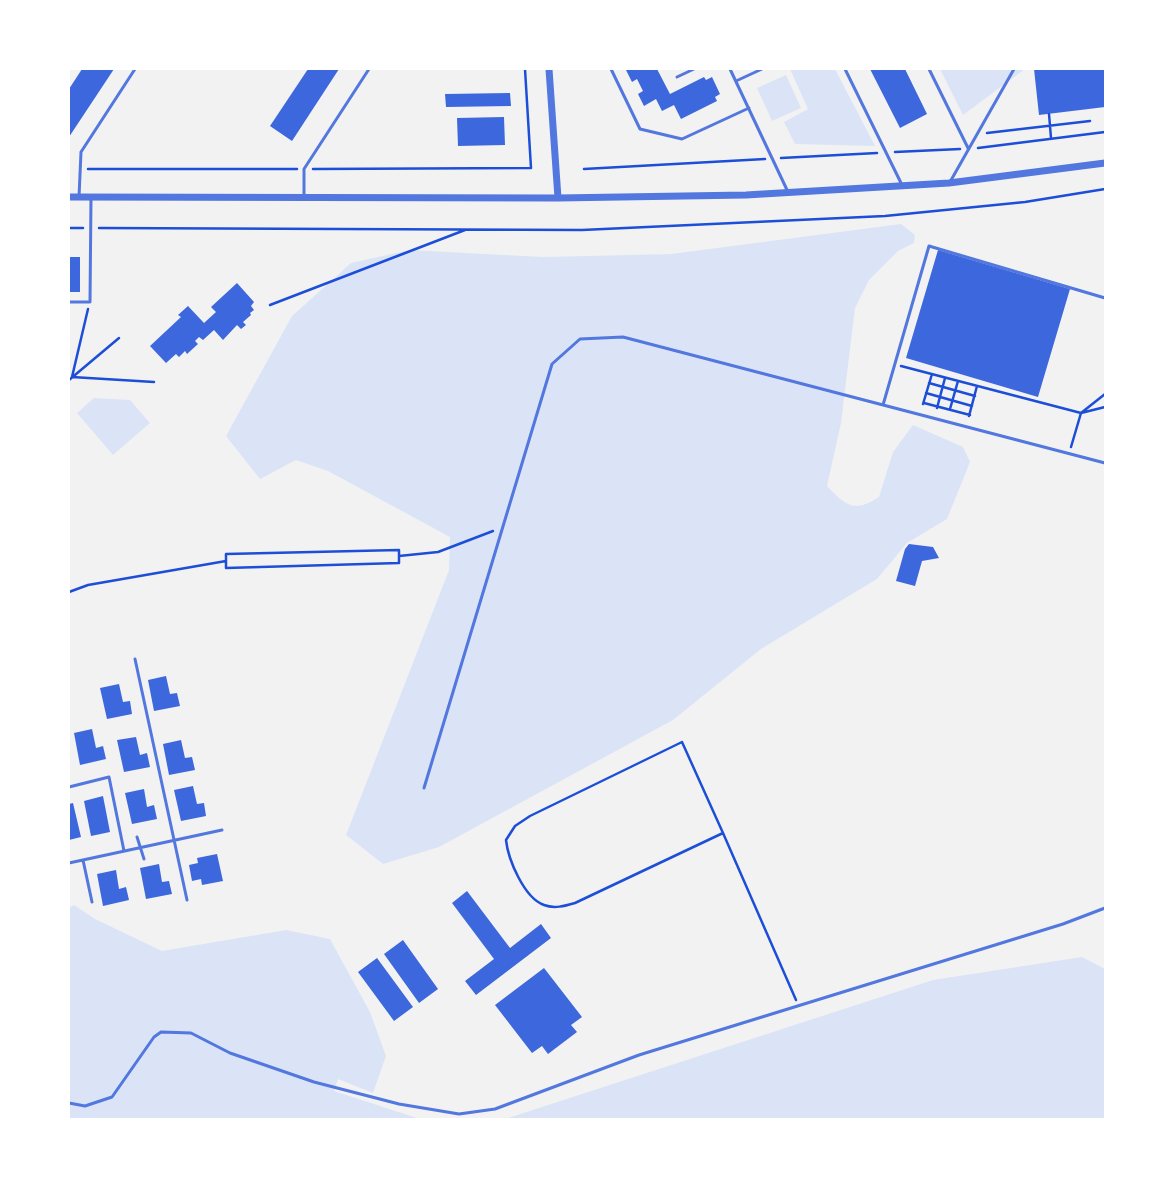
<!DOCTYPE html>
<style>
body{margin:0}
#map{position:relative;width:1174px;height:1188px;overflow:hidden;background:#f2f2f2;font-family:Helvetica,sans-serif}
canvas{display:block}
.frame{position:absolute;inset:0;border:70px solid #fff;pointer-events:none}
</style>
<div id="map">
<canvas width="1174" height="1188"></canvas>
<div class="frame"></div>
</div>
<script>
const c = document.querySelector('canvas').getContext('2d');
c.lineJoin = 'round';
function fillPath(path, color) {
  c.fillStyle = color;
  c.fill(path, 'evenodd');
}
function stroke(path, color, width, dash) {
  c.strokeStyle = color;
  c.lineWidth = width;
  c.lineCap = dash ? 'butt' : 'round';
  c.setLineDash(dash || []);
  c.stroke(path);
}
fillPath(new Path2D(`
 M790 69H835L875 146 795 144 784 122 808 109Z
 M940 69H1025L963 115Z
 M786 75 801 108 772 121 757 88Z
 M901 224 915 235 914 243 898 251 869 280 855 308 841 423 827 486C846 506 854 513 879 497L893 452 913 425 963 447 970 462 947 519 907 543 877 579 761 649 673 720 439 847 383 864 346 835 449 570 450 537 328 471 296 460 260 479 226 436 292 316 351 263 410 250 543 257 671 254Z
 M94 398 130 400 150 423 113 455 77 413Z
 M74 905 95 919 162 951 286 930 330 939 370 1012 386 1056 373 1093 338 1079 334 1091 420 1119H69V908Z
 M1082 957 1105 969V1119H505L933 980Z`), '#dbe4f7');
fillPath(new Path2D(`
 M82 69H114L69 137V89Z
 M308 69H339L292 141 270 126Z
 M628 69H657L670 94 704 77 706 80 712 77 720 94 715 97 717 101 681 119 674 105 662 111 656 99 644 106 638 94 643 91 637 79 632 82 626 70Z
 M870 69H905L927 114 900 128Z
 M1034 69H1105V107L1039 115Z
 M510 93 511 106 446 107 445 94Z
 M504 117 505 145 458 146 457 118Z
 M938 250 1070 289 1038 397 906 358Z
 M69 257H80V292H69Z
 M237 283 254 302 251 306 254 310 250 313 251 315 243 322 246 325 241 329 237 325 223 340 214 330 203 340 199 337 195 341 198 344 187 354 185 351 179 357 176 354 166 363 150 346 181 317 178 315 188 306 204 323 216 312 211 307Z
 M909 544 933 547 939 558 922 561 915 586 896 581 905 549Z
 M166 676 170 694 177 693 180 706 154 711 148 680Z
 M119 684 123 702 130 701 132 714 107 719 100 688Z
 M92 729 96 748 103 746 106 759 80 765 74 733Z
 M136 737 140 755 147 753 150 767 124 772 117 740Z
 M181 740 185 758 192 757 195 770 169 775 163 744Z
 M193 786 197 804 204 803 206 816 181 821 174 790Z
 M144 789 147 807 154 805 157 819 132 824 125 793Z
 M103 796 110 832 91 836 84 801Z
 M73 803 81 837 69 840V804Z
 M217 854 223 881 202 885 201 879 192 881 189 865 198 863 197 858Z
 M159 864 162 882 169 881 172 894 146 899 140 868Z
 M116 870 119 889 126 887 129 900 103 906 97 874Z
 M467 891 510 948 541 924 551 938 476 995 465 981 494 959 452 903Z
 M403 940 438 989 419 1003 384 954Z
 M377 958 413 1007 394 1021 358 972Z
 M544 968 582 1017 571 1025 577 1032 548 1054 542 1046 532 1053 495 1005Z`), '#3d67dc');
stroke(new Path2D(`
 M1049 114 1051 138
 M987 133 1090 121
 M978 148 1105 132
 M895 152 960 149
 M781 158 877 153
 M88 169H297
 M313 169 531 168 525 69
 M584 169 765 159
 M69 228H83
 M99 228 582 230 885 216 1025 202 1105 189
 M270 305 465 230
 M88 309 72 377 154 382
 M901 366 1081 413 1105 407
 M69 380 119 338
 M929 383 975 396
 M926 393 972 406
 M924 403 970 415
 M923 404 932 374
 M937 408 945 378
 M950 409 958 381
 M969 416 977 386
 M1071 447 1081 413 1105 394
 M226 561V554L399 550V556
 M69 592 88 585 226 561V568L399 563V556L438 552 493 531
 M723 833 682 742 530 816 515 826 506 840C508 859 524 898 544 905 554 909 565 906 575 903L723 833 796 1000`), '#1d4ed8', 2.5);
stroke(new Path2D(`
 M611 69 640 129 682 139 749 108
 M730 69 788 192
 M845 69 902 185
 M929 69 968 148
 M677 77 694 69
 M736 81 762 69
 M950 182 1014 69
 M304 196V169L369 69
 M79 197 81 152 135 69
 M69 302H90L91 197
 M883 405 929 246 1105 298
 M135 659 187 900
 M69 787 109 777 124 851
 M424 788 552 364 580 339 623 337 1105 463
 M137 837 144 859
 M83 860 92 902
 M69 863 222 830
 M69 1103 85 1106 112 1097 154 1037 161 1032 191 1033 230 1053 314 1082 399 1104 459 1114 495 1109 639 1055 1063 924 1105 908`), '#5277de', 3);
stroke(new Path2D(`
 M549 69 558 198
 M69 197 558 198 746 195 949 183 1105 163`), '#5277de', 7);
</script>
